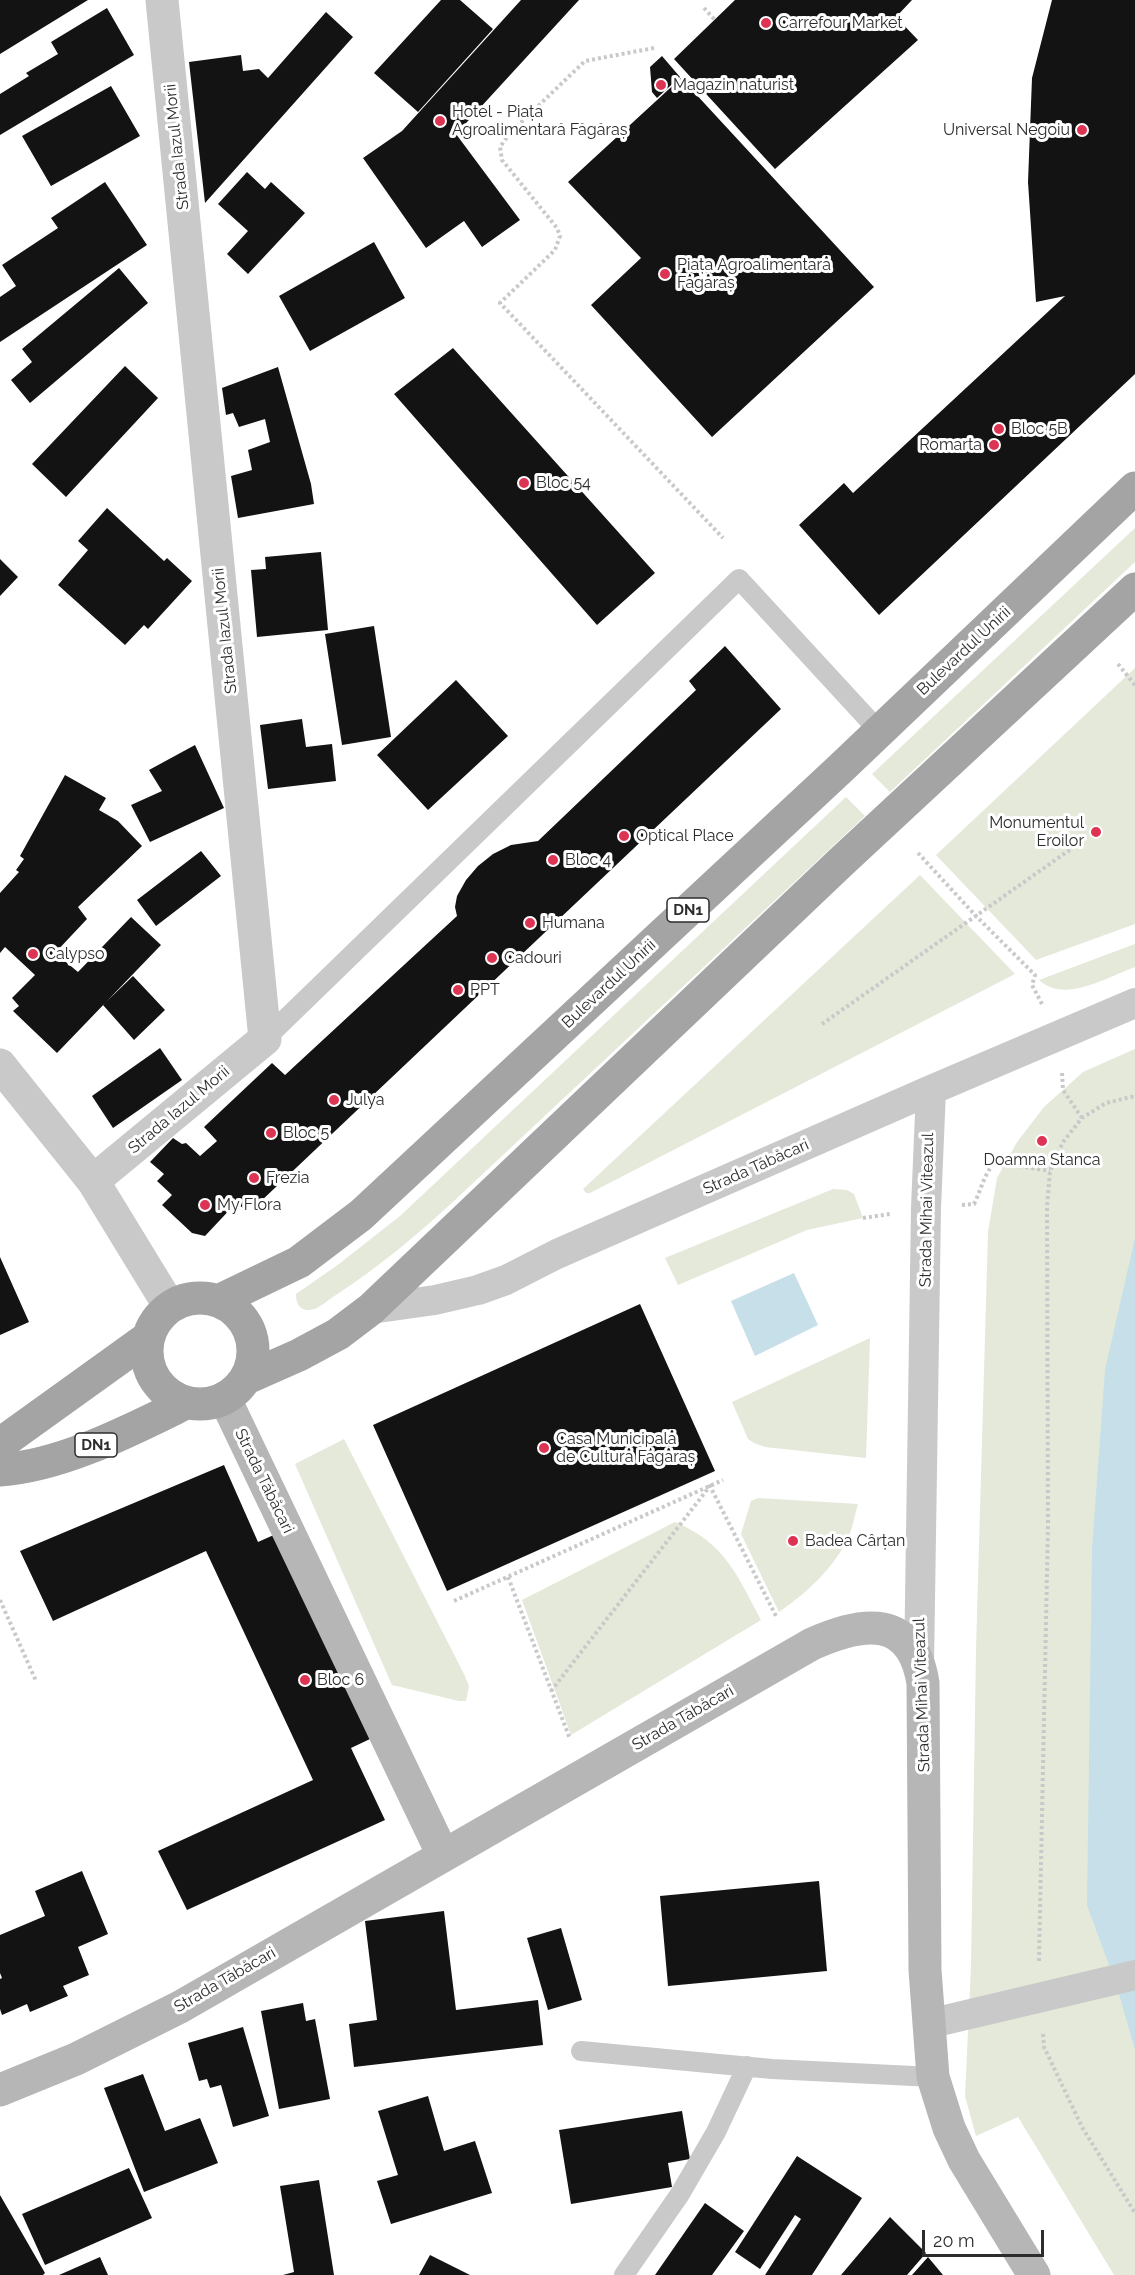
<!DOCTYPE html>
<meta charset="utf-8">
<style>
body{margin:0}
#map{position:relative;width:1135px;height:2275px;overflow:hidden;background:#fff;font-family:Raleway,sans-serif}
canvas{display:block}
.scale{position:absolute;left:922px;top:2230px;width:122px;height:27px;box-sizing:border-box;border:3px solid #2c2c2c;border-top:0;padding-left:8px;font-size:18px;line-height:21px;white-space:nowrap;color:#2c2c2c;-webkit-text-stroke:4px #fff;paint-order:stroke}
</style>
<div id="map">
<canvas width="1135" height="2275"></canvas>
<div class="scale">20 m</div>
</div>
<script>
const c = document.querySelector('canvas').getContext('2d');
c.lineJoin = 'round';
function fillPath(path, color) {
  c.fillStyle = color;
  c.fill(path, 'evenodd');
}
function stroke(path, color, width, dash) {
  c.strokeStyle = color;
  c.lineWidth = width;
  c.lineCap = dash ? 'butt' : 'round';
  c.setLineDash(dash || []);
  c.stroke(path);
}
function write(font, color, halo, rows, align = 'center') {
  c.font = font + ' Raleway,sans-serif';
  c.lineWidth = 6;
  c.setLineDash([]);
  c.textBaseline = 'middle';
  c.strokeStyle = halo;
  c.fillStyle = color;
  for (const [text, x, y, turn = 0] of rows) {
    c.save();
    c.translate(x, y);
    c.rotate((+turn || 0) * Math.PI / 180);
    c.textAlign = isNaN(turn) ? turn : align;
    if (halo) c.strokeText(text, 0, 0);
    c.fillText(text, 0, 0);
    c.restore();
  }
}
fillPath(new Path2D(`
 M1135 528V562L890 792 872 774Z
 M1135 668V924L1036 960 936 855Z
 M846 797 865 816 455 1200C417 1235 379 1267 336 1295 328 1300 317 1311 308 1310 298 1310 296 1301 296 1294L339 1264 400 1216Z
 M920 875 1015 974 590 1193H586L583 1189Z
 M1135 944V967C1107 977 1065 1004 1039 980Z
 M1135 1049V2275H1114L1018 2117 976 2136 965 2096 971 1966 976 1649 988 1232 997 1178 1017 1142 1044 1107 1083 1072Z
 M833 1189 847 1190 854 1194 863 1218 807 1230 678 1285 665 1258Z
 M870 1338 866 1458 765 1447 754 1443 748 1439 732 1402Z
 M344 1439 464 1674 469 1686 466 1701H459L392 1685 295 1464Z
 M758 1498 858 1504C855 1514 853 1526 849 1536 834 1568 808 1592 779 1612L741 1534 751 1501Z
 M675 1522C725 1543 737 1575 761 1620L571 1735 522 1600Z`), '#e4e9da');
fillPath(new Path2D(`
 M1135 1238V2050L1117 1987 1087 1905 1092 1549 1105 1370Z
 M794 1273 818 1325 755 1356 731 1301Z`), '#c6dfe9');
fillPath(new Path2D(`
 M0 0H88L0 54Z
 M441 0H460L493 29 418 112 374 73Z
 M521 0H579L456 134 520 220 482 247 464 221 426 248 363 158 402 131Z
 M735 0H912L896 17 918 40 775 169 674 59Z
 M1052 0H1135V374L879 615 799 525 844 483 853 493 1065 296 1036 302 1028 182 1032 78Z
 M107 8 134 55 0 135V94L29 76 26 73 58 54 51 42Z
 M326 12 353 37 205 203 189 62 241 55 243 71 259 69 268 78Z
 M662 56 680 77 657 98 652 92 650 67Z
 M681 78 874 287 712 437 591 305 641 258 568 182Z
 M111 86 140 136 51 186 22 136Z
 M247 172 265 189 271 182 305 213 248 274 227 254 248 231 218 204Z
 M105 182 147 245 0 342V297L16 286 2 265 58 228 51 218Z
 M374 242 405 298 310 351 279 296Z
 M119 268 148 303 30 403 11 380 32 362 22 349Z
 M453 348 655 573 597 625 394 394Z
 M125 366 158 398 66 497 32 464Z
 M278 367 311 484 314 504 238 518 231 476 252 470 248 450 270 442 265 419 239 427 233 413 226 415 222 388Z
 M107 508 164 561 167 558 192 581 148 629 144 625 125 645 58 585 88 550 78 541Z
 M321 552 328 630 257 637 251 570 266 569 265 557Z
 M0 559 18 577 0 596Z
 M374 626 391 737 342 745 325 634Z
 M725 646 781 709 259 1203 253 1198 243 1208 236 1203 205 1236 192 1233 162 1205 172 1195 157 1181 164 1174 150 1162 173 1138 182 1144 186 1143 200 1156 217 1141 204 1127 272 1063 285 1075 457 916 455 907 457 896 466 880 478 866 493 854 511 845 538 841 696 690 689 681Z
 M456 680 508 736 428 810 377 755Z
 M302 719 306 747 332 744 336 781 268 789 260 725Z
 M195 745 224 808 150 842 131 805 162 791 149 770Z
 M65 775 106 798 99 810 118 821 142 846 78 907 87 919 55 953 78 972 131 917 161 945 57 1053 13 1011 19 1006 12 998 35 975 5 947 0 953V893L19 872 16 870 24 859 20 856Z
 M201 851 221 876 156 926 137 900Z
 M133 976 165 1010 134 1040 103 1005Z
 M160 1048 182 1080 113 1128 92 1096Z
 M0 1257 29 1322 0 1335Z
 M640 1304 715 1471 447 1591 373 1425Z
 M224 1465 258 1542 276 1534 370 1739 351 1748 385 1820 187 1910 158 1851 313 1780 206 1551 53 1621 20 1551Z
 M82 1871 108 1934 78 1947 89 1975 63 1986 68 1996 30 2012 27 2004 2 2015 0 2009V1979L2 1978 0 1973V1935L45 1916 35 1891Z
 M819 1881 827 1971 668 1986 660 1896Z
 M444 1911 456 2010 538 2000 543 2045 354 2067 349 2024 377 2020 365 1921Z
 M561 1928 582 2000 548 2010 527 1938Z
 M303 2003 306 2021 315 2019 330 2099 279 2109 261 2011Z
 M243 2027 269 2116 233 2127 221 2085 210 2088 207 2079 199 2081 188 2043Z
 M143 2074 165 2131 200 2118 218 2163 144 2192 104 2088Z
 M428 2096 444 2151 475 2141 492 2193 391 2224 377 2181 398 2175 378 2111Z
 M682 2111 690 2159 668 2163 672 2187 571 2204 559 2130Z
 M797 2156 862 2198 812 2275H765L801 2219 795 2215 760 2269 735 2252Z
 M129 2168 152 2218 45 2265 22 2214Z
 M319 2180 334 2275H283L294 2272 280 2186Z
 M0 2195 45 2273 43 2275H0Z
 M705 2203 744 2231 712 2275H655Z
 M890 2217 926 2253 907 2275H841Z
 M430 2255 470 2275H419Z
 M100 2257 108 2275H59Z
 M928 2257 943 2275H912Z`), '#131313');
stroke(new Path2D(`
 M704 8 715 20
 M654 48 585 61 510 133 500 147 502 160 557 228 560 236 555 250 500 303 723 538
 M1118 664 1135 685
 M918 853 975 915 1035 975 1032 985 1042 1004
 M822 1024 1071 849
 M1062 1073 1063 1090 1082 1118
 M962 1205 974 1204C981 1190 984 1174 995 1162L1050 1171
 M863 1218 890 1214
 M508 1577 570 1739
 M0 1600 36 1681
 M454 1601 723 1480
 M551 1691 710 1486 777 1618
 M1039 1961 1048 1525 1047 1207 1050 1171 1063 1142 1082 1118 1106 1103 1135 1096
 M1043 2034 1044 2047 1082 2127 1135 2213`), '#c9c9c9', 4, [3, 3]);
stroke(new Path2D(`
 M265 1039 739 579 879 731
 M581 2051 772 2069 933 2077
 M624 2275 680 2194 716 2132 747 2066`), '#c9c9c9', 20);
stroke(new Path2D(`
 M371 1309 435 1300 478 1290 506 1280 557 1254 931 1090 1135 1003
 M919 1665 926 1208 931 1090
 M928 2024 1135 1975`), '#c9c9c9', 30);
stroke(new Path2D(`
 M93 1181 265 1039 162 0`), '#c9c9c9', 33);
stroke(new Path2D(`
 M0 1065 93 1181 170 1307`), '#c9c9c9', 33);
stroke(new Path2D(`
 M225 1399 443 1855
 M0 2090 76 2059 180 2007 812 1644C863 1621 912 1614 923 1683L925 1970 933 2077 949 2128 964 2160 1034 2275`), '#b6b6b6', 33);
stroke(new Path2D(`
 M147 1351a53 53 0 1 1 106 0a53 53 0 1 1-106 0Z
 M218 1301 299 1262 361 1215 841 768 1135 488
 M247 1378 299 1355 338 1334 371 1309 840 863 1135 589
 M0 1444 149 1337
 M0 1470C62 1466 131 1430 186 1403`), '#a4a4a4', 33);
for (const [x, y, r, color] of [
 [766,23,6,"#dd3453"],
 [661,85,6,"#dd3453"],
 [440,121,6,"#dd3453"],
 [1082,130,6,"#dd3453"],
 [665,274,6,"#dd3453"],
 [999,429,6,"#dd3453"],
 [994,445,6,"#dd3453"],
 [524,483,6,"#dd3453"],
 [1096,832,6,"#dd3453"],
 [624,836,6,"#dd3453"],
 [553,860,6,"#dd3453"],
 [530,923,6,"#dd3453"],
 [33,954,6,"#dd3453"],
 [492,958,6,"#dd3453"],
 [458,990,6,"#dd3453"],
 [334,1100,6,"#dd3453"],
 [271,1133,6,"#dd3453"],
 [1042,1141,6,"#dd3453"],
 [254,1178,6,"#dd3453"],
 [205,1205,6,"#dd3453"],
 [544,1448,6,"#dd3453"],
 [793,1541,6,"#dd3453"],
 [305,1680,6,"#dd3453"]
]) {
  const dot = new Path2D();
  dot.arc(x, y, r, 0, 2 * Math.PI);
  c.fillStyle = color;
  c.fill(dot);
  stroke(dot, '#fff', 2);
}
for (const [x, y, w] of [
 [688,910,42],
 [96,1445,42]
]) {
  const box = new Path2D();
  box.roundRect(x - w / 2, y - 12, w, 24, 4.5);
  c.fillStyle = '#fff';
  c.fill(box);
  stroke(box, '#2c2c2c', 1.5);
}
write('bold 15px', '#2c2c2c', null, [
 ["DN1",688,910],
 ["DN1",96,1445]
]);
write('16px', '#2c2c2c', '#fff', [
 ["Carrefour Market",778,23],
 ["Magazin naturist",673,85],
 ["Hotel - Piața",452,112],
 ["Agroalimentară Făgăraș",452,130],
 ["Universal Negoiu",1070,130,"right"],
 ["Piața Agroalimentară",677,265],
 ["Făgăraș",677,283],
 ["Bloc 5B",1011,429],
 ["Romarta",982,445,"right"],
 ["Bloc 54",536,483],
 ["Monumentul",1084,823,"right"],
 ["Eroilor",1084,841,"right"],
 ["Optical Place",636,836],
 ["Bloc 4",565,860],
 ["Humana",542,923],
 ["Calypso",45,954],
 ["Cadouri",504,958],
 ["PPT",470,990],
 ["Julya",346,1100],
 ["Bloc 5",283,1133],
 ["Doamna Stanca",1042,1160,"center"],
 ["Frezia",266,1178],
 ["My Flora",217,1205],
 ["Casa Municipală",556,1439],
 ["de Cultură Făgăraș",556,1457],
 ["Badea Cârțan",805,1541],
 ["Bloc 6",317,1680]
], 'left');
write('16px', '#2c2c2c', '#fff', [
 ["Strada Iazul Morii",177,147,-96],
 ["Strada Iazul Morii",225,631,-96],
 ["Bulevardul Unirii",964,651,-43],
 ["Bulevardul Unirii",609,984,-43],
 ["Strada Iazul Morii",179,1110,-40],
 ["Strada Tăbăcari",756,1167,-24],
 ["Strada Mihai Viteazul",927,1210,-89],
 ["Strada Tăbăcari",264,1481,64],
 ["Strada Mihai Viteazul",922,1695,-92],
 ["Strada Tăbăcari",683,1718,-30],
 ["Strada Tăbăcari",225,1980,-30]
]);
</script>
